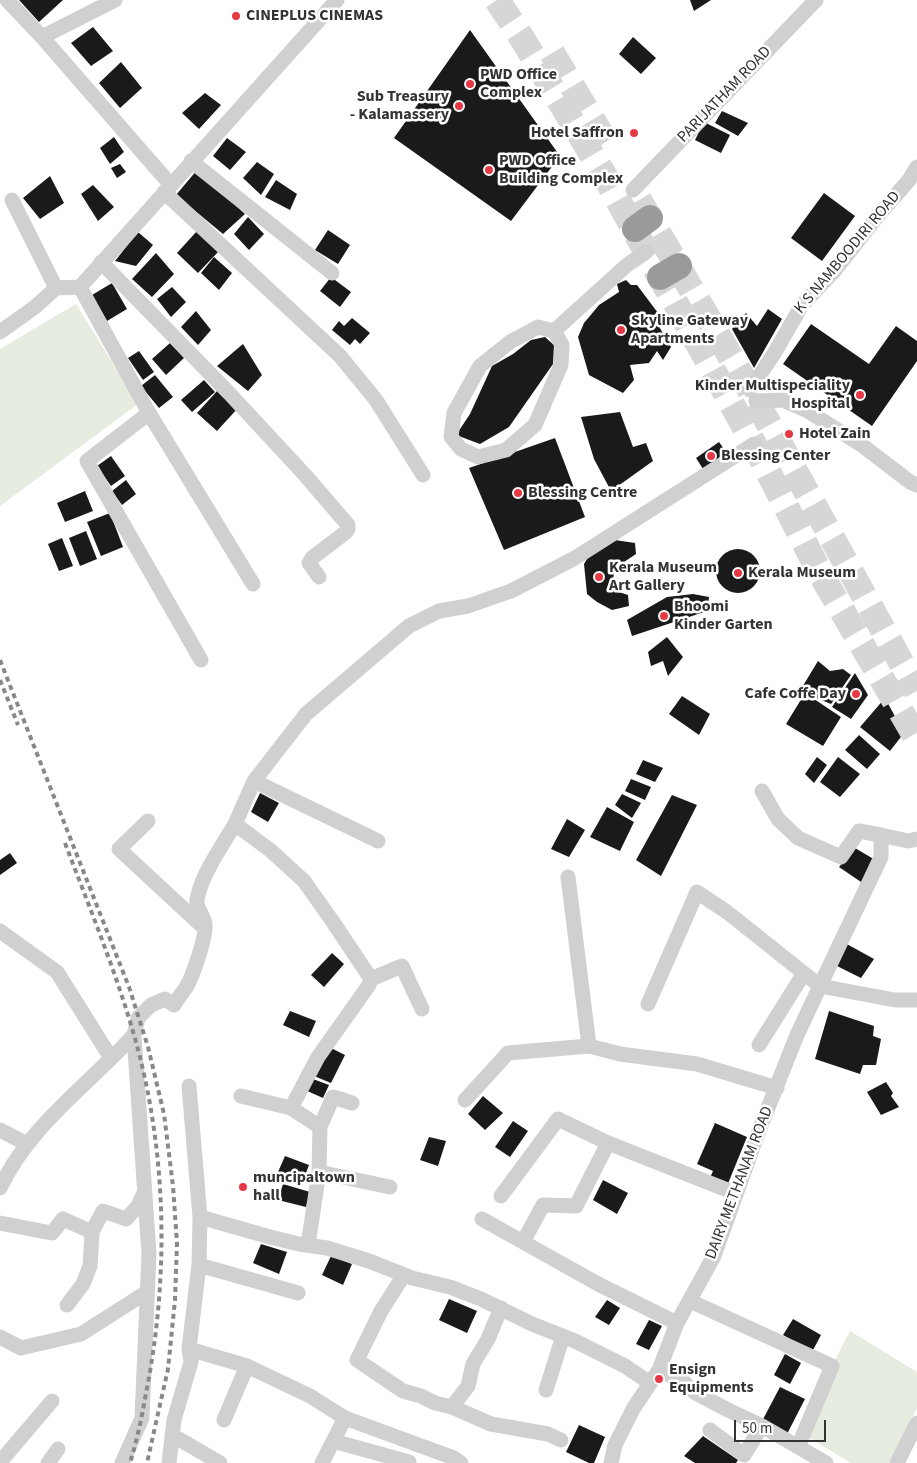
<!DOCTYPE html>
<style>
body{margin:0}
#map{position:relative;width:917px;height:1463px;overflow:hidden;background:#fff;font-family:"Source Sans 3",sans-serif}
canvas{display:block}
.scale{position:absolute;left:734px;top:1420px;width:92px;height:22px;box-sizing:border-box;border:2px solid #333;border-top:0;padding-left:6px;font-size:15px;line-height:18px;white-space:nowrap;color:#333;-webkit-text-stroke:4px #fff;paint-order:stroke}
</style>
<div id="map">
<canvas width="917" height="1463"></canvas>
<div class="scale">50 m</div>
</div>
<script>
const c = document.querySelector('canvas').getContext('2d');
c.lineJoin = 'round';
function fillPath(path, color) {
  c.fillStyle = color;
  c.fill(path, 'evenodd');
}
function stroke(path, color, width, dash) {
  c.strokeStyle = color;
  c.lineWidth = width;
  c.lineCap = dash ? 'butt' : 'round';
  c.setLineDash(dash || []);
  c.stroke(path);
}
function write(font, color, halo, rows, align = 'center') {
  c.font = font + ' "Source Sans 3",sans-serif';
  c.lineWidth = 5;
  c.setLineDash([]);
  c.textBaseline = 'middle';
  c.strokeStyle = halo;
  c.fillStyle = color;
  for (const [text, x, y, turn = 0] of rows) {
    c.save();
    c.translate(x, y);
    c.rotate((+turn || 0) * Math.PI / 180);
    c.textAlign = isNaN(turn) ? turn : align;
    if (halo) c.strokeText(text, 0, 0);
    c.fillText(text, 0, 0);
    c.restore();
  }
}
fillPath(new Path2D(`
 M76 304 138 404 0 506V349Z
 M850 1331 917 1372V1408L889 1463H851L801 1433 825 1379Z`), '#e6ecdf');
fillPath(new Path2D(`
 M19 0H63L39 22Z
 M690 0H711L694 11Z
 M93 27 113 51 91 66 71 43Z
 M470 30 560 156 511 221 394 138Z
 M633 37 656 58 641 74 619 54Z
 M121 62 142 88 120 108 99 83Z
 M205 93 221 105 199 129 182 113Z
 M722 111 748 123 738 136 715 123Z
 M704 122 730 135 721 153 695 140Z
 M114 137 124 152 110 164 100 148Z
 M227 138 246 152 230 170 213 156Z
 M257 162 274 174 261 195 243 178Z
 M120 164 126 172 117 178 111 168Z
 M197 170 245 214 223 234 176 195Z
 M50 176 64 203 40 219 23 198Z
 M276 180 297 194 290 210 265 197Z
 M93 185 114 207 98 221 81 194Z
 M824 193 855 216 822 261 791 238Z
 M248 217 264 234 249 250 234 234Z
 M328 230 350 245 338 264 315 250Z
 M197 231 218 252 198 273 177 253Z
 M138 232 153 245 136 266 115 261Z
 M156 253 174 274 152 297 132 279Z
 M214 257 232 273 219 290 201 273Z
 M331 277 351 292 340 307 320 291Z
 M626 280 631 285H637L658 313 654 318 671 347 663 360 657 351 649 363 630 365 634 380 623 393 589 375 578 337 584 323 599 305 619 292 617 284Z
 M112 283 127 309 107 321 92 295Z
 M172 287 186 302 171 317 157 299Z
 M768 309 782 319 754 368 732 329 746 313 757 326Z
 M196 311 211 330 198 345 181 327Z
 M352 318 370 333 360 344 355 339 350 345 332 330 339 321 344 326Z
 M811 324 869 364 896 326 917 341V361L872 426 783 364Z
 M545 337 554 345 553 364 509 427 480 444 456 435 470 414 492 366 513 354 531 340Z
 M170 343 184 358 166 375 152 359Z
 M243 344 262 375 248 391 217 366Z
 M139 351 154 372 143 380 128 358Z
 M155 375 173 397 159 408 141 386Z
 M204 380 215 392 192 412 181 400Z
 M218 390 238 408 217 431 197 413Z
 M620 412 633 447 646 443 653 461 611 491 594 459 581 417Z
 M555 438 585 517 504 550 469 468Z
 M719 442 727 453 703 469 696 458Z
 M111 456 125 476 111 486 97 466Z
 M126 480 136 494 122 505 112 491Z
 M85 491 93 511 65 522 57 503Z
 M110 513 123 547 101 556 87 522Z
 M86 531 97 559 80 566 69 538Z
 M62 538 73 566 59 571 48 544Z
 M615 540 635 543 636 554 618 566 614 573 613 580 619 592 628 595 629 606 612 610 597 602 587 594 584 564 590 554Z
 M716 571a22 22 0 1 1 44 0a22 22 0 1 1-44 0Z
 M693 594 709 597 707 611 632 636 627 620 667 597Z
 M667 637 683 657 668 676 663 661 651 666 648 652Z
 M818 661 830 671 843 669 851 675 831 704 805 693 841 717 823 746 786 724 805 693 798 694Z
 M855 673 868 695 851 719 832 707Z
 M682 696 710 714 699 735 669 714Z
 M885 698 904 733 890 751 860 727Z
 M859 735 880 754 867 769 845 750Z
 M817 757 827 765 814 783 805 774Z
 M838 757 860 774 840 797 820 782Z
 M643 760 663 768 655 782 636 774Z
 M631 779 651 787 645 800 625 791Z
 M260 793 279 803 268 822 251 812Z
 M622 794 641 803 632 818 615 805Z
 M672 795 697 805 661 876 636 860Z
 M607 807 634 822 620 851 590 837Z
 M567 819 585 830 569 857 551 849Z
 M855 848 877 861 861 882 839 867Z
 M10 853 17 863 0 875V860Z
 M845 943 874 959 861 978 833 964Z
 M332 953 344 964 324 987 311 975Z
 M290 1011 316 1021 309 1037 283 1025Z
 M829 1011 874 1026 873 1036 881 1039 876 1065H863L860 1074 815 1059Z
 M329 1047 345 1055 331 1083 314 1076Z
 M313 1079 329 1085 323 1098 305 1090Z
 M886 1082 893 1093 891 1096 899 1107 881 1115 867 1092Z
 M483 1096 503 1113 485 1130 468 1114Z
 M513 1121 528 1131 510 1157 495 1147Z
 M715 1123 747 1137 727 1186 709 1180 713 1171 697 1164Z
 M429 1137 446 1141 438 1166 420 1160Z
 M285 1156 309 1165 303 1181 278 1172Z
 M603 1180 628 1193 617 1214 593 1200Z
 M283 1184 310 1192 306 1207 278 1200Z
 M261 1244 287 1252 279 1274 253 1263Z
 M331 1256 352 1264 343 1285 322 1275Z
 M449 1299 477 1311 467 1333 439 1320Z
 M607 1300 620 1308 609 1325 595 1317Z
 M793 1319 821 1335 812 1352 783 1335Z
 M649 1320 662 1326 649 1350 636 1344Z
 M785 1354 801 1363 790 1384 774 1375Z
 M780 1387 805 1399 786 1436 761 1423Z
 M579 1425 605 1437 594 1463H589L566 1452Z
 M703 1436 738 1460 736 1463H695L684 1456Z`), '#1a1a1a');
stroke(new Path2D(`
 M497 0 520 35 606 178 660 277 675 302 754 444 820 573 917 739
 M552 53 607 144
 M639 200 750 390 917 691`), '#d6d6d6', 26, [26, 13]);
stroke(new Path2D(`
 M7 0 42 37 115 0
 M42 37 170 184
 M191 161 332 273
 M633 190 816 0
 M164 192 340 356 376 400 423 475
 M12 200 56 288
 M101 262 229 393 305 475 348 525V529L346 532 312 558 309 563 319 577
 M554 331 562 345 561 365 535 425 506 450 478 457 461 449 451 437 454 413 480 366 510 342 538 327 554 331 627 265 646 252
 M0 332 35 307 56 288 80 287
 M750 390 775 352 802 305 835 270 876 218 909 180 917 167
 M756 401 783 400 806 410 863 446 910 482 917 485
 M149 413 253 584
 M201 660 87 461 149 413 80 287 337 0
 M254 781 378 841
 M762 791 778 819 798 838 841 857 859 831 881 835
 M148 821 119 849 201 925
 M568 877 589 1046
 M0 931 57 972 111 1058
 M371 979 402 966 422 1009
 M648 1004 697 892 727 912 820 986 881 857V835L908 841 917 839
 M759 1045 804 973
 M241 1096 291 1108
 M465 1100 508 1053 589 1046 620 1054 697 1064 777 1088
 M320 1127 333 1097 352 1103
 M0 1130 27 1144
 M319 1172 390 1187
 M0 1188C29 1126 88 1085 134 1035
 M501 1196 558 1119 608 1143 735 1193
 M200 1217 270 1237 299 1244 327 1248 369 1261 412 1278 450 1287 481 1299 532 1324 575 1341 625 1366 650 1383
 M482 1219 598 1284 677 1323
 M0 1223 52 1233 63 1219 92 1232 103 1211 126 1219 138 1206 144 1193
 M523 1242 543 1205 576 1206 608 1143
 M308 1245 319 1172 320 1127 291 1108 318 1057 369 985 371 979 333 922 304 881 270 850 235 824 254 781 306 714 409 626 439 611 468 606 511 591 575 558 754 444
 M199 1265 298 1293
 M404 1275 381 1311 357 1360 403 1391 421 1396 435 1403 452 1407
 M690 1301 832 1366 798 1447
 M67 1305 83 1284 90 1266 92 1232
 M501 1308 488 1339 473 1364 468 1386 452 1407 491 1424 548 1434 561 1440
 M0 1337 21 1348 81 1334 147 1292
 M189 1349 247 1366 310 1396 345 1418 454 1458 461 1463
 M659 1370 685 1383 694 1392 728 1410 762 1426 826 1463
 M546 1390 563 1336
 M224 1420 247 1366
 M710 1430 744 1455 762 1426
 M172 1435 220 1463
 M333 1441 409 1462
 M0 1462 52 1401
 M48 1463 58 1449
 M122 1463 142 1418 149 1254 134 1035 138 1018 151 1005 165 999 174 1005C178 998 183 992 187 986 193 975 207 935 205 924 203 913 194 908 198 895 203 873 223 844 235 824
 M169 1463 174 1420 191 1362 189 1349 199 1265 200 1217 189 1086
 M322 1463 345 1418
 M611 1463 615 1445 633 1409 659 1370 677 1323 714 1256 758 1133 797 1035 820 986 895 1000H917
 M897 1463 917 1423`), '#d0d0d0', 15);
stroke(new Path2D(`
 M635 229 650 218
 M660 277 679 266`), '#9a9a9a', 26);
stroke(new Path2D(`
 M0 660 129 987 148 1047 164 1114 173 1186 177 1243 175 1300 168 1369 147 1463
 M0 680 18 725
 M65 843C90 909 117 974 136 1042 167 1155 169 1278 146 1393 142 1417 137 1440 130 1463`), '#888', 4, [5, 4]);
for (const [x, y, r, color] of [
 [236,16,5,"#e63946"],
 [470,84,5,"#e63946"],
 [459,106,5,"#e63946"],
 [634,133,5,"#e63946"],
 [489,170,5,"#e63946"],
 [621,330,5,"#e63946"],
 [860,395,5,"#e63946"],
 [789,434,5,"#e63946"],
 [711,456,5,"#e63946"],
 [518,493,5,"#e63946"],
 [738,573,5,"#e63946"],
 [599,577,5,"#e63946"],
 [664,616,5,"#e63946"],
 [856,694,5,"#e63946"],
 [243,1187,5,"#e63946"],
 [659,1379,5,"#e63946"]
]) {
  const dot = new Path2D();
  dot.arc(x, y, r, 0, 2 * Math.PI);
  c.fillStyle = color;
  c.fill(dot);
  stroke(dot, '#fff', 2);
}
write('bold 16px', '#333', '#fff', [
 ["CINEPLUS CINEMAS",246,16],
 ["PWD Office",480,75],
 ["Complex",480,93],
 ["Sub Treasury",449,97,"right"],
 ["- Kalamassery",449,115,"right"],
 ["Hotel Saffron",624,133,"right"],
 ["PWD Office",499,161],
 ["Building Complex",499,179],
 ["Skyline Gateway",631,321],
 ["Apartments",631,339],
 ["Kinder Multispeciality",850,386,"right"],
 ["Hospital",850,404,"right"],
 ["Hotel Zain",799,434],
 ["Blessing Center",721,456],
 ["Blessing Centre",528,493],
 ["Kerala Museum",609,568],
 ["Art Gallery",609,586],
 ["Kerala Museum",748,573],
 ["Bhoomi",674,607],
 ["Kinder Garten",674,625],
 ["Cafe Coffe Day",846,694,"right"],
 ["muncipaltown",253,1178],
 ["hall",253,1196],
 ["Ensign",669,1370],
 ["Equipments",669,1388]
], 'left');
write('16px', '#333', '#fff', [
 ["PARIJATHAM ROAD",725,95,-46],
 ["K S NAMBOODIRI ROAD",848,253,-50],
 ["DAIRY METHANAM ROAD",740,1183,-69]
]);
</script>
